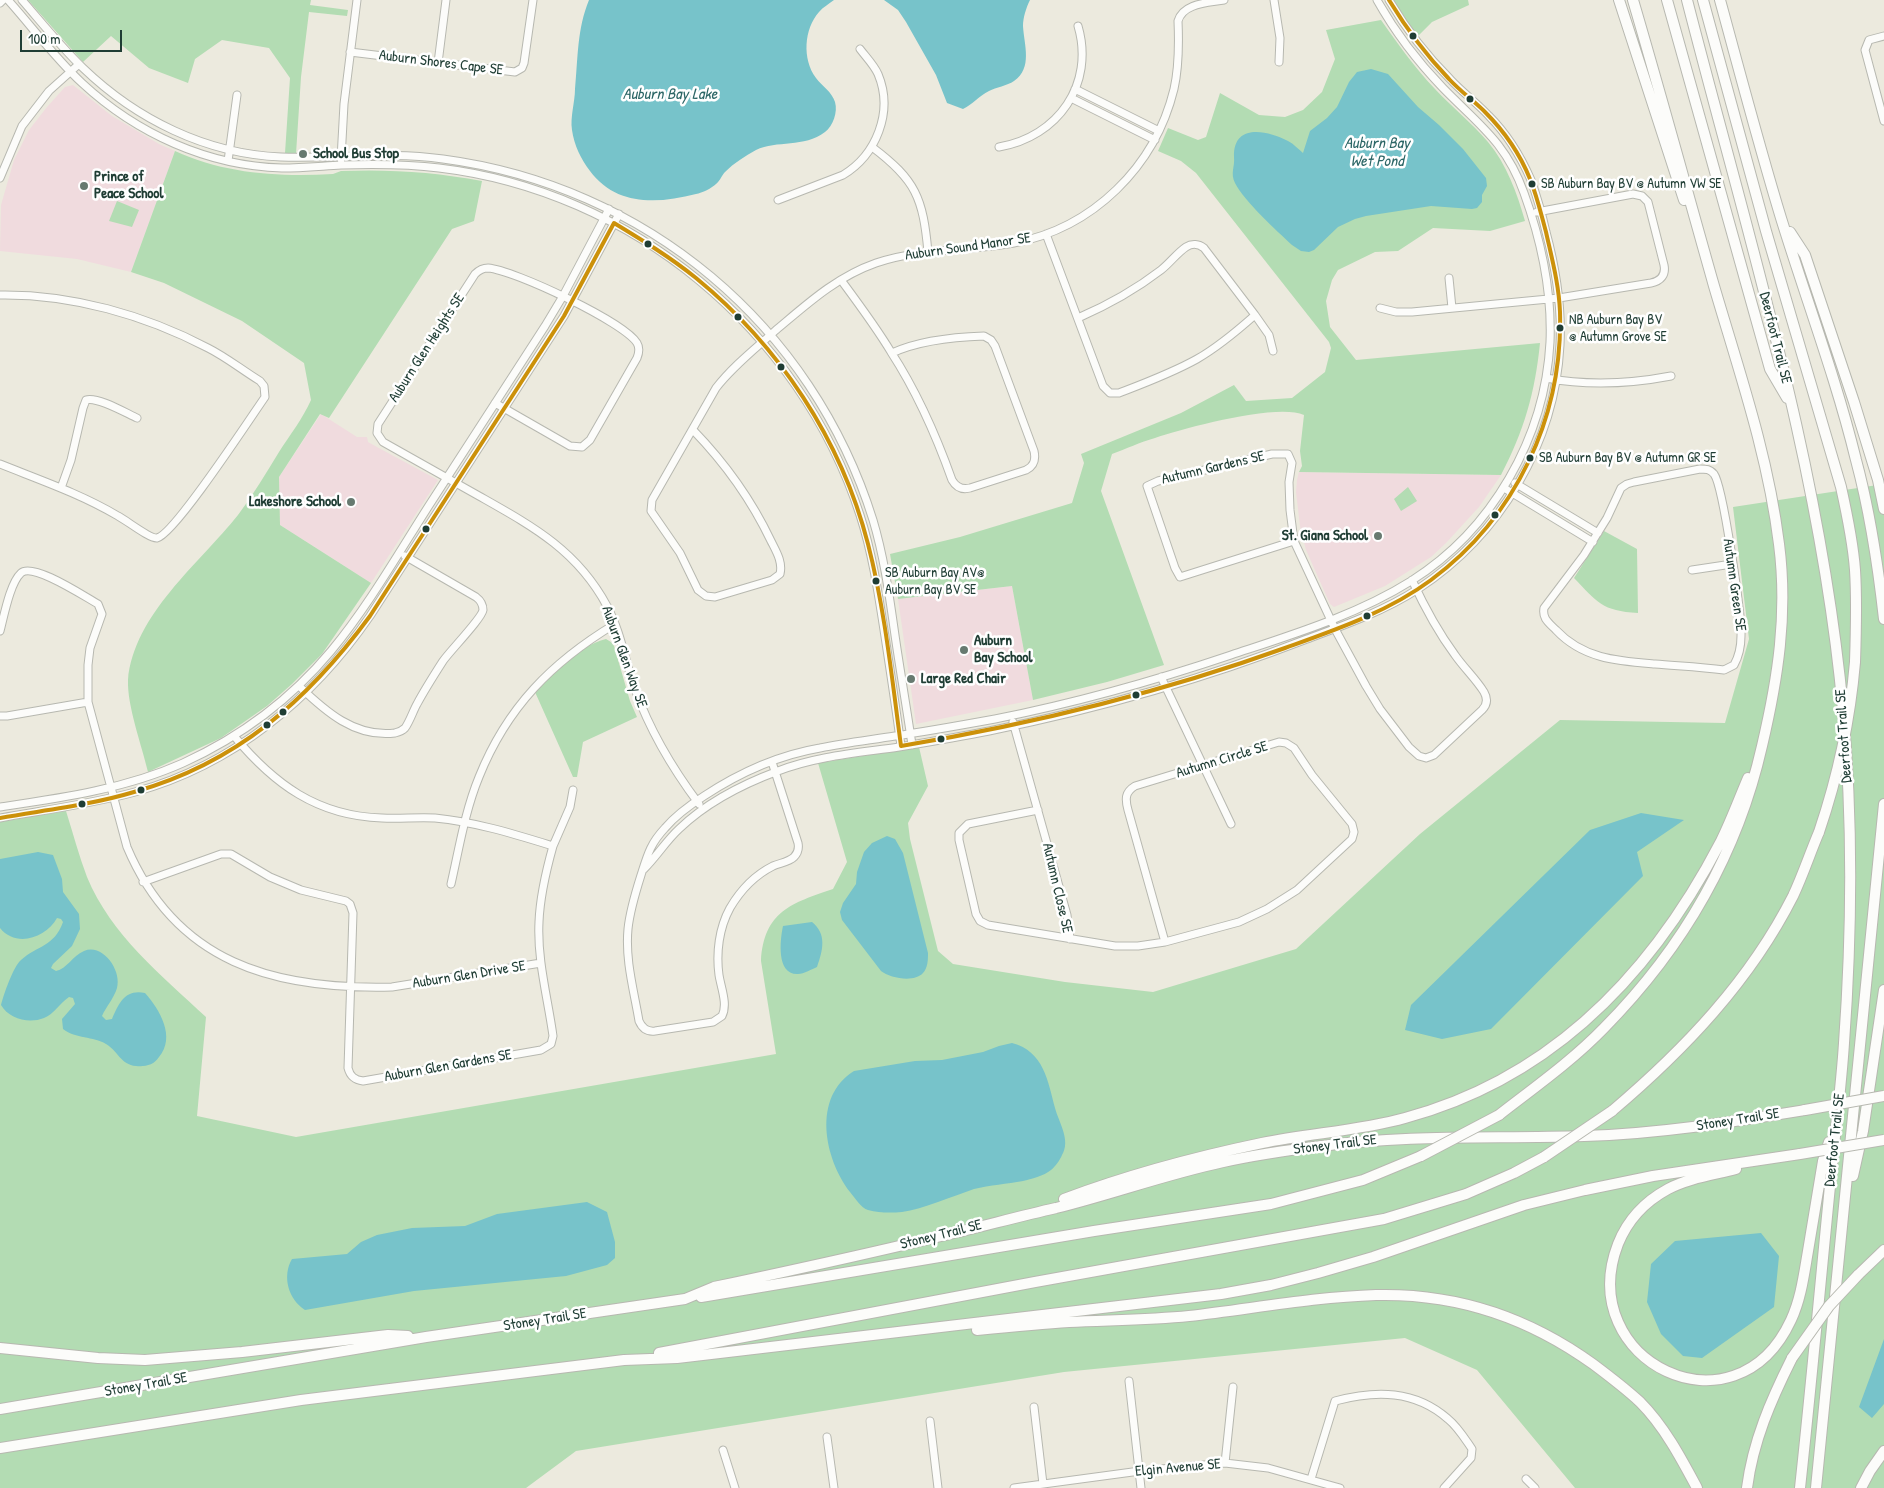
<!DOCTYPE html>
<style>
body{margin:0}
#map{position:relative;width:1884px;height:1488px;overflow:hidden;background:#eceade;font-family:"Patrick Hand",sans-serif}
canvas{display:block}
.scale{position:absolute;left:20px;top:30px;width:102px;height:22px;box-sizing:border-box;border:2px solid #1f3d34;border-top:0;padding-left:6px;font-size:15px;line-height:18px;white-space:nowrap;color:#1f3d34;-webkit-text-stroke:4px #fff;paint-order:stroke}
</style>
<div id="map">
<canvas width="1884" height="1488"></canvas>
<div class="scale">100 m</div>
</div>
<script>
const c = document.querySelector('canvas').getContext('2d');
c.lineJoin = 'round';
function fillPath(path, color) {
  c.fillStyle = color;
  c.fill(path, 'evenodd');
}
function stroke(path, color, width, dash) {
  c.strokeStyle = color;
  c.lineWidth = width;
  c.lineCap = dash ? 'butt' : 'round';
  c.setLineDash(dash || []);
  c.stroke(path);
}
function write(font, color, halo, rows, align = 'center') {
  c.font = font + ' "Patrick Hand",sans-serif';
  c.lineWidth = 5;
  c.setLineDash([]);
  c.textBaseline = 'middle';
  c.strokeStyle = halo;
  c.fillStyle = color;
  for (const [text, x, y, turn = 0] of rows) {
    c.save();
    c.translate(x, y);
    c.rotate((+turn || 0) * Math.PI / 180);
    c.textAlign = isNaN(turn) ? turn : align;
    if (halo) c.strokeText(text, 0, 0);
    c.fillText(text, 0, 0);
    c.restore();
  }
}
fillPath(new Path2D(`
 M73 85 112 116 159 144 175 151 131 272 77 259 0 251 1 205 14 160 29 130 47 107 65 87Z
 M321 414 357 437H367L368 442 377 447 438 480 371 583 280 525 279 477Z
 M1299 472 1501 475 1479 507 1446 543 1431 557 1385 586 1334 607 1330 604 1306 550 1300 526 1296 492 1297 480Z
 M1012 586 1033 700 916 724 898 599Z`), '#f0dbde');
fillPath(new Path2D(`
 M28 0H311L310 5 348 10 347 16 309 12 301 77 296 154 285 153 290 78 269 48 222 40 195 59 188 83 149 68 111 36 83 62Z
 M1393 0H1468L1469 5 1432 22 1417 37Z
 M1381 20C1398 44 1414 67 1435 89 1452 107 1472 123 1488 142 1507 165 1517 193 1525 221L1490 231 1433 228 1398 251 1375 252 1338 270 1332 280 1326 301 1330 327 1356 360 1540 343C1535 393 1524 431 1501 475L1299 472 1302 466 1300 451 1304 415C1277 403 1185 428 1155 438 1140 442 1126 449 1112 454L1101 491 1164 665 1107 682 1033 700 1012 586 898 599 890 554 960 537 1072 503 1084 463 1081 454 1181 413 1234 385 1246 401 1292 398 1325 372 1331 348 1329 342 1196 173 1181 161 1158 151 1168 128 1198 140 1206 137 1220 93 1259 115 1285 117 1303 110 1322 92 1335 59 1326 30Z
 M175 151C225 174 279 177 333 174L341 171C389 169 435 172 482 181L474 221 452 229 329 418 320 414 279 477 280 525 371 583 322 654 292 684 267 706 221 738 148 772C142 746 127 706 128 680 134 614 199 564 238 515 253 495 266 473 279 452 290 435 303 418 311 400L304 363 242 321 164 283 131 272Z
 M117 201 139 210 132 227 109 221Z
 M1884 484V1488H1575L1477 1370 1405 1338 1064 1372 576 1451 526 1488H0V822L66 811C73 833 79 856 87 877 111 935 161 975 206 1017L197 1116 296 1137 776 1054 761 961C764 911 792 903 833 889L847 862 818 763 919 747 928 786 908 823 910 839 938 951 953 964 1065 982 1153 992 1296 949 1420 834 1560 720 1725 723 1749 639 1733 507Z
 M1408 487 1417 501 1401 511 1394 499Z
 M1604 531 1637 549 1638 613C1602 611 1597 602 1574 578Z
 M606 639 611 642 614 646 630 701 637 717 583 742 577 777H573L535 692C555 672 578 646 606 639Z`), '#b3dcb3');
fillPath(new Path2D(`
 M589 0H834C829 4 823 7 819 12 804 29 802 59 816 78 822 86 832 92 835 102 838 112 833 126 825 132 804 148 777 140 756 150 745 156 734 163 725 172 722 175 720 181 716 184 712 188 702 193 696 194 657 204 616 206 590 171 581 159 574 145 572 130 570 117 575 102 575 89 578 58 577 29 589 0Z
 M884 0H1030C1026 8 1023 18 1023 26 1024 45 1033 68 1014 81 1007 86 996 87 989 91 979 96 973 104 963 109L947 103 936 75 906 22 898 10Z
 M1371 69 1388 74 1418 107 1439 125 1463 149 1486 178 1487 186 1482 195V202L1477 208 1472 209 1431 206 1366 216 1355 219 1338 227 1314 250 1309 252 1301 251 1292 245C1277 231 1244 201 1235 183 1230 173 1235 167 1234 157 1233 123 1267 130 1288 141 1294 144 1298 149 1303 153L1310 131 1327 118 1337 107 1349 82 1357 72Z
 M1641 813 1684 820 1637 852 1643 876 1491 1029 1442 1039 1405 1030 1411 1005 1590 830Z
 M887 836 895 839 903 853 928 953C928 959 928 968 923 973 914 983 890 978 881 971L842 920 840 912 843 903 856 884 857 872 864 852 872 843Z
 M38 852 53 855 62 879 63 892 79 914 80 929 72 946 53 964 51 968 56 971C67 969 72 956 84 951 103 943 122 971 117 988 114 998 106 1007 102 1016L106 1020 112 1019C119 1003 125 989 145 993 160 1010 176 1037 159 1057 154 1065 145 1067 136 1066 121 1065 117 1050 106 1044 93 1036 76 1039 63 1029L62 1019 75 1004 73 998 69 997C60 1003 54 1014 44 1018 29 1024 9 1019 1 1005 4 994 13 967 21 960 38 945 54 947 63 922L61 919 57 918C46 938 16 948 0 928V859Z
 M812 922C827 934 823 950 817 967 812 969 804 974 798 974 776 975 780 940 783 926Z
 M1012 1043C1044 1051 1048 1082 1055 1108 1059 1123 1071 1140 1062 1155 1060 1160 1055 1167 1051 1170 1044 1176 1031 1179 1023 1181 1007 1184 990 1185 974 1189 953 1196 923 1209 902 1212 891 1213 879 1213 868 1210 861 1208 855 1198 850 1192 824 1158 812 1097 854 1071L915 1061 942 1060 983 1052 999 1046Z
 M587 1202 607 1212 615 1242V1258L607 1265 566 1276 414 1291 305 1310C288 1299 282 1276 292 1259L347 1254 361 1242 377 1235 412 1228 465 1226 497 1214Z
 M1761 1233 1779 1256 1774 1307 1702 1358 1683 1356 1661 1334 1647 1302 1651 1264 1675 1241Z
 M1884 1339V1404L1872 1418 1859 1407Z`), '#77c3ca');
const minor = new Path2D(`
 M8 0C33 28 55 58 82 83 137 134 208 166 282 168 302 168 322 166 341 165 374 164 407 164 439 168 632 191 800 330 860 515 872 552 878 591 884 630 890 669 896 708 901 746
 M22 0C42 23 61 47 83 68 136 119 206 154 281 157 335 159 389 151 443 159 646 186 812 325 873 520 885 560 890 601 896 642 901 676 907 710 912 745
 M1274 0 1280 38 1279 62
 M0 3 3 0
 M1884 36 1869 40 1865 50 1884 121
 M350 52 515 72 522 68 524 63 533 0
 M438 63 446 0
 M1075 89 1159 131
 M1071 98 1155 140
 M872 147C916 180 923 198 928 252
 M999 147C1058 137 1095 84 1078 26
 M341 159 344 104 357 0
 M228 161 237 95
 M0 178 22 126 49 91 79 64
 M778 200 843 175C876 155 894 112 878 74 874 65 866 57 860 49
 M1046 234 1103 386 1110 393H1119C1145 383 1172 373 1197 359 1218 347 1237 331 1255 315L1204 248C1199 244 1192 243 1186 247 1177 253 1170 263 1161 270 1135 290 1108 305 1078 318
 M1449 278 1452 308
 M841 280C858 303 876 327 891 352 917 392 936 435 952 480 956 487 962 490 970 488L1026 470C1034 466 1036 460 1034 451L995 346 991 340 984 336C954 337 920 340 892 353
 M0 295C72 294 145 315 208 348 226 357 242 370 260 381L264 386 265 397C251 417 174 535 157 538 150 539 126 520 118 516 81 494 40 480 0 464
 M1380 308 1396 312H1412L1559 298 1651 283C1661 281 1666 275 1664 265L1648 202 1642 196 1633 194 1537 212
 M1255 315 1269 335 1273 351
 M1546 378C1588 386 1629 384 1671 376
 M495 403 570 446 582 447 590 440 637 358C639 353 640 348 637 343 624 322 514 270 488 268 482 268 479 270 475 274L378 424 377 433 383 442C415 460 447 478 479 496 532 526 577 550 607 606 621 632 625 661 635 689 650 731 672 768 699 804
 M693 430C725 463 751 499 771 541 776 551 783 562 780 574L772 580 715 597 706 596 698 590 680 553 651 511 652 500 716 388C733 366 755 349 776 330 807 304 836 277 876 263 920 248 968 251 1014 243 1093 228 1155 167 1174 89 1179 67 1179 44 1178 21 1183 3 1208 3 1224 0
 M1700 469C1706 469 1710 469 1714 474 1723 486 1742 616 1741 636 1741 646 1739 656 1734 665L1724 670C1701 667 1678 666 1655 664 1618 661 1583 659 1556 630 1549 623 1542 619 1544 608L1584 555 1607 518 1621 488 1627 484 1634 482Z
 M1515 483 1598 533
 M61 488 71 460 83 408 86 400C97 396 126 413 137 418
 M1504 488 1593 542
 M1294 541 1180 577 1175 568 1147 486 1158 481 1272 454H1288L1292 463 1289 482 1290 510 1294 541 1335 629 1366 686 1380 709 1409 747 1419 756 1426 758 1434 755 1482 710C1487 705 1488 699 1484 692 1476 679 1464 668 1455 655 1438 632 1424 606 1412 580
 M1692 570 1732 564
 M0 631C4 616 10 583 21 573 33 562 85 597 98 604L102 614 90 648 88 665V702L127 847C176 963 274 990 392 987L541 963
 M1161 677 1231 824
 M299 686C325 711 355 738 395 733 399 732 402 731 405 728 410 721 413 711 417 704 425 689 434 675 443 661 450 651 482 618 483 610 483 604 480 600 476 597L405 556
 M0 716H7L88 702
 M1013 722 1067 915 1070 939
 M772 762 798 843C799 848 798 853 794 857 789 862 780 863 773 866 755 875 740 891 730 908 719 928 716 953 719 975 721 988 728 1004 722 1016L713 1022 655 1031C647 1032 642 1028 639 1021 634 991 625 960 628 929 630 909 636 891 642 872 648 853 651 843 665 828 676 815 690 805 704 796 739 773 779 755 820 748 845 743 870 740 895 736 929 731 962 725 995 719 1075 703 1154 681 1231 655 1291 635 1357 615 1411 581 1492 530 1545 438 1550 342 1552 292 1541 240 1524 193 1506 142 1478 124 1443 88 1417 61 1395 32 1377 0
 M0 807C61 798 125 789 183 763 240 737 291 699 331 651 367 608 398 554 428 507 467 447 506 387 545 326L563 296 609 209
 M1038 810 968 824 959 833V840L976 914 980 921 988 925 1115 946H1138L1165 942 1239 922 1267 909 1297 890 1352 839 1354 832 1352 824 1312 775 1294 748 1286 743 1279 742 1135 786C1125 792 1125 799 1128 810L1165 942
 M0 818C45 810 91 804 135 792 233 765 313 699 370 616L564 316 619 214
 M553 846 570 807 573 790
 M644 869C657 856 666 841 679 829 707 802 743 784 778 771 817 756 858 753 899 747 929 742 959 737 989 731 1097 709 1204 679 1307 639 1345 625 1384 611 1418 589 1500 535 1555 444 1560 345 1562 306 1556 269 1546 232 1542 214 1537 197 1531 180 1521 157 1507 134 1489 116 1477 103 1462 92 1450 79 1426 55 1406 29 1389 0
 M143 882 221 854H231L270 877 301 890 346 901 350 904 353 913 348 1068C350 1076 354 1080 363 1081L541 1050 551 1044 553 1036C548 999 537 960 539 922 540 896 546 871 553 846 514 834 476 822 435 818 417 817 400 819 382 818 317 816 274 784 234 736
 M451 884C459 849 465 811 479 777 507 707 552 662 615 624
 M1129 1381 1141 1488
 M1034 1407 1043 1484
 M930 1421 938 1488
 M827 1437 834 1488
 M723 1450 735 1488
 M1225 1463 1233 1387
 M1311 1479 1335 1401C1376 1390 1415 1390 1448 1419 1458 1427 1465 1439 1472 1449L1471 1458 1444 1488
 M1526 1479 1535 1488
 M1014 1488 1140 1471 1225 1463 1268 1468 1340 1488`);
const highway = new Path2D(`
 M1619 0 1684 200
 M1667 0 1770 369 1787 398
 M1687 0C1747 234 1821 468 1843 710 1853 821 1852 932 1844 1043 1841 1091 1834 1139 1830 1186 1820 1287 1811 1387 1800 1488
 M1703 0 1766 231 1841 487C1847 514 1853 542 1855 570 1857 601 1856 632 1855 662
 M1720 0C1740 73 1759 146 1781 218 1806 299 1836 378 1856 460 1870 512 1878 565 1884 619
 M1790 232 1805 255 1854 402 1878 480 1884 509
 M1612 1111C1684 1050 1750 981 1793 896 1803 875 1810 853 1819 832
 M1499 1115C1535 1087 1572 1061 1604 1028 1683 948 1737 856 1762 746 1778 678 1788 614 1779 544 1768 455 1739 371 1714 286 1687 191 1661 95 1633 0
 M1736 1169C1713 1175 1689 1178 1668 1189 1644 1202 1628 1219 1618 1244 1573 1361 1735 1441 1791 1320 1801 1299 1804 1274 1808 1251 1813 1221 1818 1191 1823 1161L1829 1142
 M1853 1176 1863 1131 1884 990
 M1064 1199C1128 1175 1195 1157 1262 1143 1309 1133 1359 1131 1405 1118 1553 1078 1652 974 1721 841 1731 821 1739 799 1748 778
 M1858 1275 1884 1250
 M701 1297 1094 1231 1271 1204 1363 1180 1421 1156
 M977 1330C1008 1327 1039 1324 1069 1322 1109 1320 1149 1320 1189 1316 1251 1309 1313 1297 1376 1295 1457 1293 1528 1317 1593 1364 1609 1376 1625 1388 1640 1402 1664 1426 1681 1458 1697 1488
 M0 1348 98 1358 145 1360 242 1352 388 1335 408 1336
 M659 1353 1035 1282 1384 1219 1466 1194 1514 1173 1544 1157
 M0 1409 426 1337 685 1299 714 1287C789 1271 863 1255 937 1237 977 1228 1016 1217 1056 1208 1112 1194 1167 1174 1223 1162 1255 1155 1289 1150 1322 1146 1409 1134 1496 1139 1584 1136 1658 1134 1731 1122 1805 1110
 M0 1448 301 1400 624 1360 677 1358 1221 1294 1271 1285 1318 1273 1373 1257 1524 1205 1585 1190 1653 1176 1800 1154
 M1747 1488C1753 1441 1771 1400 1792 1358
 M1816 1488 1884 804
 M1861 1488 1870 1471 1884 1451`);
stroke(minor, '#b7b8b0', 9);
stroke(highway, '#b7b8b0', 12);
stroke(minor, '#fcfcfa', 7);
stroke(highway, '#fcfcfa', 10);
const highwayBridge = new Path2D(`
 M1819 832C1838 776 1850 721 1855 662
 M1805 1110 1884 1096
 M1800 1154 1884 1140
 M1421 1156 1499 1115
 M1544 1157 1612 1111
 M1792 1358 1829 1306 1858 1275`);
stroke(highwayBridge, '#b7b8b0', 12, []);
stroke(highwayBridge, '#fcfcfa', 10);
stroke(new Path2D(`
 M0 818C45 810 91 805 134 792 237 763 308 700 370 616L564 316 614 223C642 240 670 257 696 278 779 346 841 439 868 544 885 610 892 679 901 746 1032 724 1160 693 1285 648 1335 630 1388 612 1431 580 1516 517 1563 417 1560 312 1559 285 1552 259 1546 232 1541 214 1537 196 1530 179 1520 154 1504 131 1485 112 1474 101 1460 91 1449 79 1426 55 1406 28 1389 0`), '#cc910a', 4);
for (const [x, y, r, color] of [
 [1413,36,4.5,"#1f3d34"],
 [1470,99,4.5,"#1f3d34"],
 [303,154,5,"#677a70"],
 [1532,184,4.5,"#1f3d34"],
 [84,186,5,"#677a70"],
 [648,244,4.5,"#1f3d34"],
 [738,317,4.5,"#1f3d34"],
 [1560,328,4.5,"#1f3d34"],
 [781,367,4.5,"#1f3d34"],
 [1530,458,4.5,"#1f3d34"],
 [351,502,5,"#677a70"],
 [1495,515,4.5,"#1f3d34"],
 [426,529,4.5,"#1f3d34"],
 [1378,536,5,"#677a70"],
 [876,581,4.5,"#1f3d34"],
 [1367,616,4.5,"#1f3d34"],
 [964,650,5,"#677a70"],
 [911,679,5,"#677a70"],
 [1136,695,4.5,"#1f3d34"],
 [283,712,4.5,"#1f3d34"],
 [267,725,4.5,"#1f3d34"],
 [941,739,4.5,"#1f3d34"],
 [141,790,4.5,"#1f3d34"],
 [82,804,4.5,"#1f3d34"]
]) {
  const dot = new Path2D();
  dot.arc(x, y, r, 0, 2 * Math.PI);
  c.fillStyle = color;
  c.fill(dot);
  stroke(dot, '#fff', 2);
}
write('14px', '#1f3d34', '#fff', [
 ["SB Auburn Bay BV @ Autumn VW SE",1541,184],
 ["NB Auburn Bay BV",1569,320],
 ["@ Autumn Grove SE",1569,337],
 ["SB Auburn Bay BV @ Autumn GR SE",1539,458],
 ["SB Auburn Bay AV@",885,573],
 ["Auburn Bay BV SE",885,590]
], 'left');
write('15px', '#1f3d34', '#fff', [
 ["Auburn Shores Cape SE",441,63,7],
 ["Auburn Sound Manor SE",968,247,-8],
 ["Deerfoot Trail SE",1775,338,76],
 ["Auburn Glen Heights SE",427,348,-57],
 ["Autumn Gardens SE",1213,468,-13],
 ["Autumn Green SE",1734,585,82],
 ["Auburn Glen Way SE",624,657,70],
 ["Deerfoot Trail SE",1844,736,-94],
 ["Autumn Circle SE",1222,760,-17],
 ["Autumn Close SE",1057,888,77],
 ["Auburn Glen Drive SE",469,975,-9],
 ["Auburn Glen Gardens SE",448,1066,-10],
 ["Stoney Trail SE",1738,1120,-9],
 ["Deerfoot Trail SE",1835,1140,-84],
 ["Stoney Trail SE",1335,1145,-7],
 ["Stoney Trail SE",941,1235,-14],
 ["Stoney Trail SE",545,1320,-9],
 ["Stoney Trail SE",146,1385,-10],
 ["Elgin Avenue SE",1178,1468,-5]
]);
write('bold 15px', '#1f3d34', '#fff', [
 ["School Bus Stop",313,154],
 ["Prince of",94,177],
 ["Peace School",94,194],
 ["Lakeshore School",341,502,"right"],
 ["St. Giana School",1368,536,"right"],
 ["Auburn",974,641],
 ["Bay School",974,658],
 ["Large Red Chair",921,679]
], 'left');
write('italic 16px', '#2c6666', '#fff', [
 ["Auburn Bay Lake",670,95],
 ["Auburn Bay",1377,144],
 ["Wet Pond",1377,162]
]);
</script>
